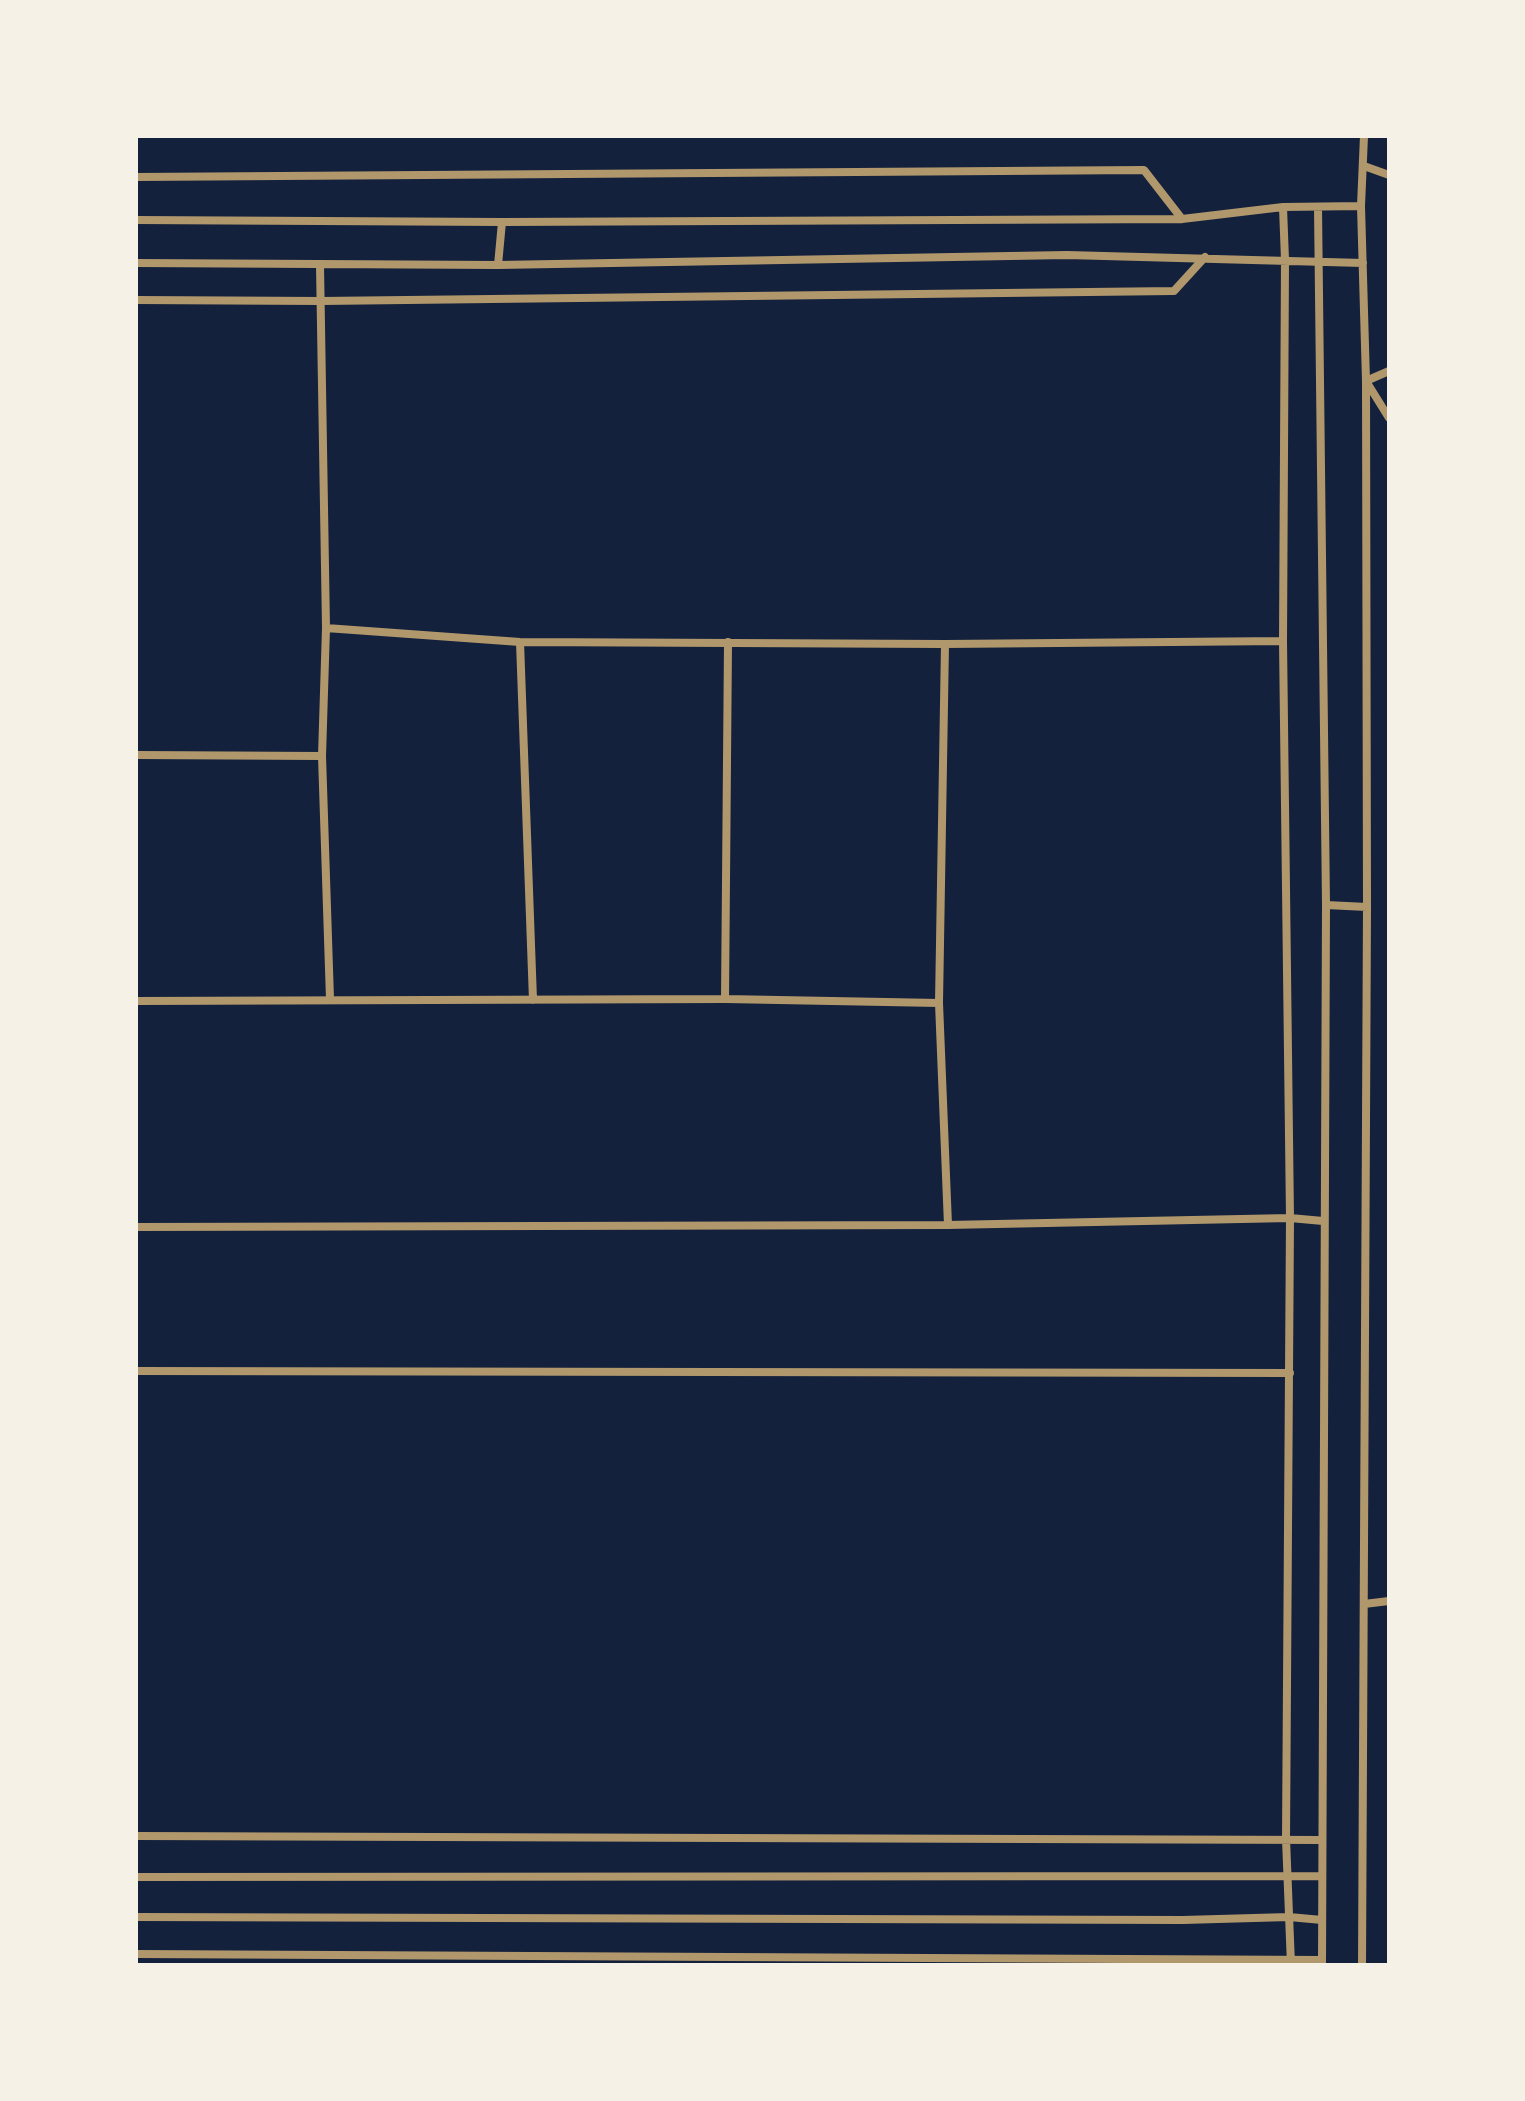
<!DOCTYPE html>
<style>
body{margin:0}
#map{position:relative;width:1525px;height:2101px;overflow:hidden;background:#14213d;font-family:"PT Serif",serif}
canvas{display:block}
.frame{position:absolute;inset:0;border:138px solid #f6f1e7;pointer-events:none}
</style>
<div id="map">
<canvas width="1525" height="2101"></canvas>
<div class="frame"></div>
</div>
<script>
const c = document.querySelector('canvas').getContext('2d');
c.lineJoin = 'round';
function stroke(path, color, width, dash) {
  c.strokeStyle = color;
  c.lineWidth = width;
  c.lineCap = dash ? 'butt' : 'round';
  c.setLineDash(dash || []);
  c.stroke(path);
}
stroke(new Path2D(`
 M1364 166 1389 175
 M136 177 1144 170 1182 219
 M1283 207 1285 260 1283 641 1290 1218 1286 1839 1291 1965
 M1318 207 1326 905 1322 1965
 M136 220 502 222 1182 219 1283 207 1361 206
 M136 263 498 265 1067 255 1363 263
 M498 265 502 222
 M136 300 321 301 1174 291 1205 257
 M1389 371 1366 381 1389 418
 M326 628 520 642 945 644 1283 641
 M520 642 533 1000
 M945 644 939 1003 948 1225
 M136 755 322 756 326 628 320 265
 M322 756 330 999
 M1326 905 1367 907
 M725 999 728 642
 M136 1001 725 999 939 1003
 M136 1227 948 1225 1290 1218 1323 1221
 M136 1371 1290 1373
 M1364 1604 1389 1601
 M136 1836 1322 1840
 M136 1877 1322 1876
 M136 1917 1183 1920 1289 1917 1322 1920
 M136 1954 1322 1960
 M1362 1965 1367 907 1366 381 1361 206 1364 136`), '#b1986c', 8);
</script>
